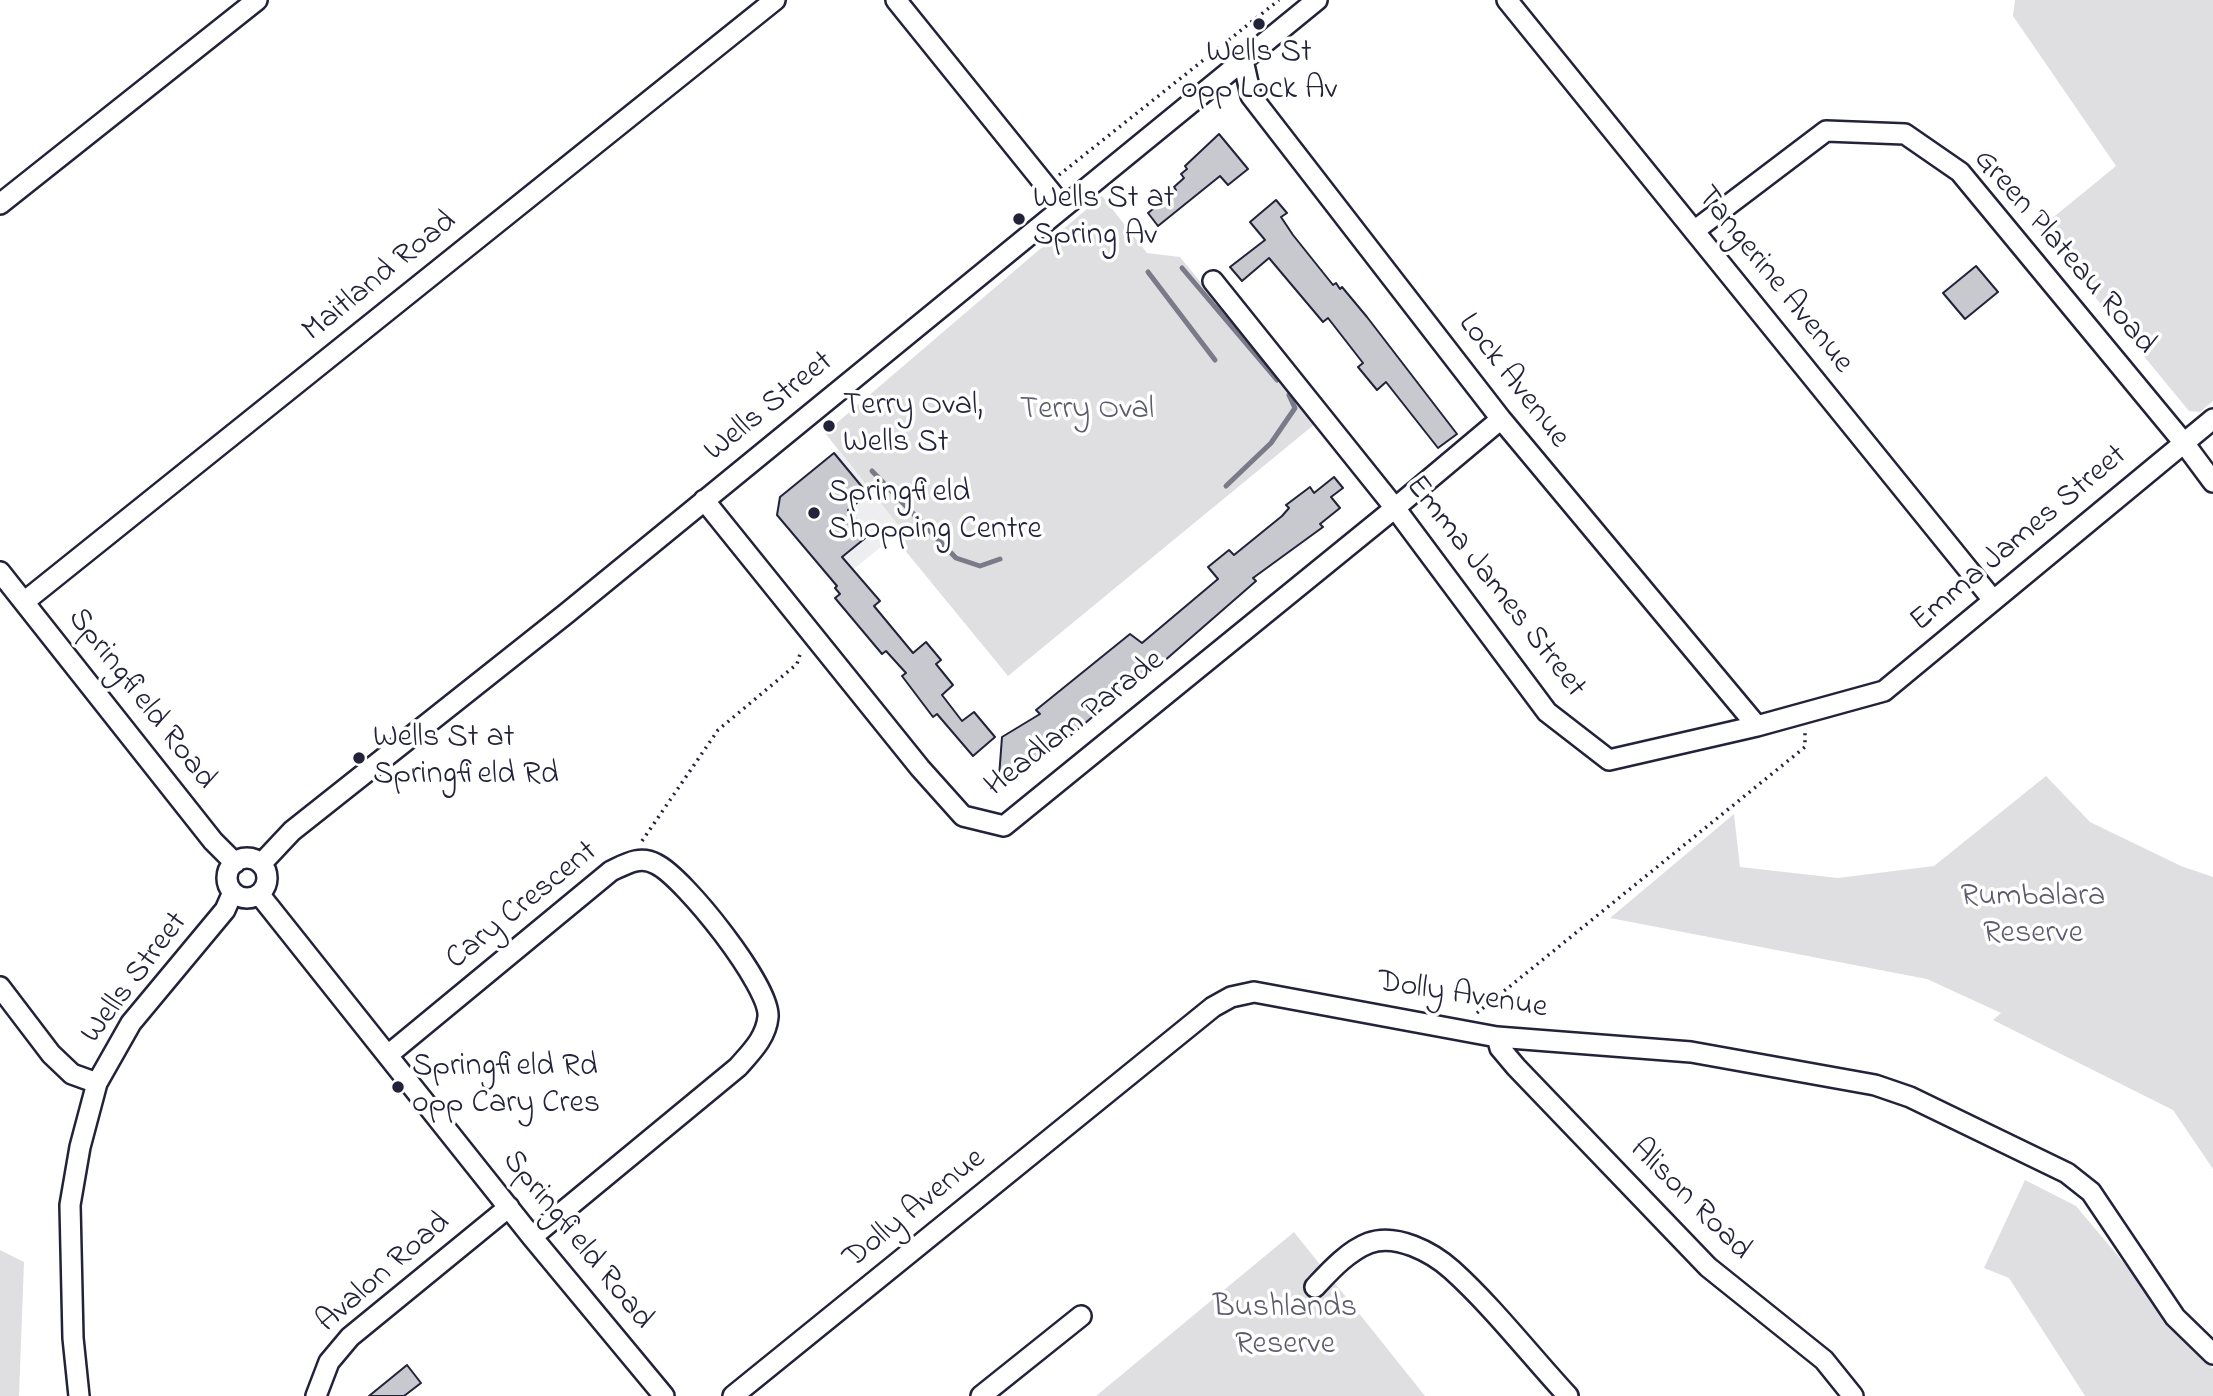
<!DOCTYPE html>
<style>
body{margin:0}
canvas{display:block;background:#fff}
</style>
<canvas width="2213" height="1396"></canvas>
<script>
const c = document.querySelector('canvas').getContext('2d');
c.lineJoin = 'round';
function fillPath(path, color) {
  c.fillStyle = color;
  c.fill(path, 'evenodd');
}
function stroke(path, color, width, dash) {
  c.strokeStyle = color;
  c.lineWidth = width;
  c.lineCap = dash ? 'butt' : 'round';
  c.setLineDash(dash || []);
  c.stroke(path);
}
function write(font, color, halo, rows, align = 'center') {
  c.font = font + ' "Indie Flower",sans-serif';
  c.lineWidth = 7;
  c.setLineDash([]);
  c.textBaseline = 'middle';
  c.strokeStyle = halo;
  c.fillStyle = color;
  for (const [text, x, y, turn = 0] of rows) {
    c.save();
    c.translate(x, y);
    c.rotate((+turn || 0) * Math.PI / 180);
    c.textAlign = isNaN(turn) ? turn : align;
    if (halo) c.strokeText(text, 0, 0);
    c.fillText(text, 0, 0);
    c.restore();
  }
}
fillPath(new Path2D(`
 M838 450 902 530 834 585 777 515 780 497Z`), '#eeeef1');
fillPath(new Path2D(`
 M2015 0H2213V401L2200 412 2189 411 2039 229 2116 166 2013 16Z
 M1102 196 1147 253 1180 257 1316 423 1008 676 894 537 902 530 825 433Z
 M2046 776 2090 822 2181 866 2213 877V1169L2173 1110 1993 1020 2001 1013 1927 979 1610 918 1734 814 1740 867 1838 878 1934 866Z
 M2025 1180 2076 1206 2213 1369V1396H2085L2009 1278 1984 1268Z
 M1294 1232 1425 1396H1096Z
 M0 1250 24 1262 19 1396H0Z`), '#dfdfe2');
stroke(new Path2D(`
 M1182 268 1277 380
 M1148 272 1215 360
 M872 471 956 558 980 566 1000 559
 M1226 486 1271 443 1295 408 1289 395`), '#7a7a88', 5);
const building = new Path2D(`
 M1219 134 1248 169 1228 185 1220 176 1158 226 1148 213 1176 190 1174 187 1184 178 1181 174 1187 169 1185 166Z
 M1276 200 1287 213 1281 217 1293 235 1333 285 1336 283 1340 289 1342 287 1367 317 1457 434 1438 448 1386 382 1377 390 1358 367 1363 363 1328 318 1323 322 1269 258 1242 281 1230 267 1265 240 1250 222Z
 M1976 266 1998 292 1965 319 1943 293Z
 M834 453 868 494 848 510 869 535 842 557 880 601 874 606 913 653 926 642 941 660 936 664 953 685 942 695 962 721 974 712 995 737 973 756 937 714 933 717 902 676 906 673 886 651 882 654 835 598 840 594 835 588 837 586 777 515 780 497Z
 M1334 477 1343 488 1331 497 1340 508 1320 524 1323 527 1253 578 1256 581 1163 662 1161 659 1051 752 1021 769 1023 774 1003 786 999 777 1002 737 1040 714 1036 710 1130 634 1142 643 1218 579 1208 567 1229 550 1234 555 1282 516 1289 508 1286 505 1310 487 1314 493Z
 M407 1365 421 1383 404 1396H369Z`);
fillPath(building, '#c8c8cf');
stroke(building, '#22223b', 2);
const minor = new Path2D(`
 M896 0 1063 207
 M1507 0 1993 600
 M1243 60 1251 96 1501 419 1757 726
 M0 204 257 0
 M1694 231 1826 131 1905 134 1960 172 2184 443 2213 482
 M1213 281 1395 508 1547 712 1609 760 1757 726 1884 691 2213 419
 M704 500 920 768 963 816 1004 826 1395 508 1501 419
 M0 572 213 841 235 863
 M24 602 775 0
 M227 878a20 20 0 1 1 40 0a20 20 0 1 1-40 0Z
 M261 864 292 831 567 613 1317 0
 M259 894 532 1237 664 1396
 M0 987 51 1054 72 1074 97 1083
 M1497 1037 1500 1048 1516 1067 1708 1267 1824 1360 1853 1396
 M388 1055 611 871C626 864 640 855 656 864 684 877 771 987 768 1017 766 1038 751 1052 738 1067L532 1237
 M1315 1287C1330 1271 1348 1251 1369 1243 1396 1233 1432 1252 1452 1270 1492 1306 1531 1356 1568 1396
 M79 1396 73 1338 70 1205 80 1147 97 1083 131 1023 225 910 233 892
 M316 1396 329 1362 350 1337 509 1207
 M733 1396 1213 1007 1231 997 1254 992 1497 1037 1691 1052 1875 1085 1910 1097 2067 1173 2091 1192 2175 1317 2213 1354
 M981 1396 1081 1316`);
stroke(minor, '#22223b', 24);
stroke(new Path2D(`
 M1059 175 1279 0
 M642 841 718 730 797 664 801 651
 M1477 1013 1805 747V733`), '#22223b', 3.5, [2, 5]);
stroke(minor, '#fff', 19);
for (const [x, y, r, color] of [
 [1259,24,7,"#22223b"],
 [1019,219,7,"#22223b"],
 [829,426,7,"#22223b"],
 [814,513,7,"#22223b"],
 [359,758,7,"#22223b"],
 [398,1087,7,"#22223b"]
]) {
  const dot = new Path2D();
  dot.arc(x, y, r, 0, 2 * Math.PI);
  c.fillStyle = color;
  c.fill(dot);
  stroke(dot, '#fff', 2.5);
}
write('32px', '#22223b', '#fff', [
 ["Wells St",1259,55,"center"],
 ["opp Lock Av",1259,92,"center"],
 ["Wells St at",1033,201],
 ["Spring Av",1033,238],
 ["Terry Oval,",843,408],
 ["Wells St",843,445],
 ["Springfield",828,495],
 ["Shopping Centre",828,532],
 ["Wells St at",373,740],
 ["Springfield Rd",373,777],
 ["Springfield Rd",412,1069],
 ["opp Cary Cres",412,1106]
], 'left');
write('32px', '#22223b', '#fff', [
 ["Green Plateau Road",2063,253,49],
 ["Maitland Road",381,278,-39],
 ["Tangerine Avenue",1773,281,51],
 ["Lock Avenue",1512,382,52],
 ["Wells Street",770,408,-39],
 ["Emma James Street",2020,540,-40],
 ["Emma James Street",1494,588,52],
 ["Springfield Road",140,700,52],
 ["Headlam Parade",1076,725,-38],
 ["Cary Crescent",523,907,-39],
 ["Wells Street",136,979,-53],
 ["Dolly Avenue",1462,997,9],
 ["Alison Road",1689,1201,45],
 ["Dolly Avenue",916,1210,-39],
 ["Springfield Road",576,1241,51],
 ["Avalon Road",385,1274,-41]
]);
write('32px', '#5b5b6d', '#fff', [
 ["Terry Oval",1087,412],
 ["Rumbalara",2033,899],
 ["Reserve",2033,936],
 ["Bushlands",1285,1310],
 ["Reserve",1285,1347]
]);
</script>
